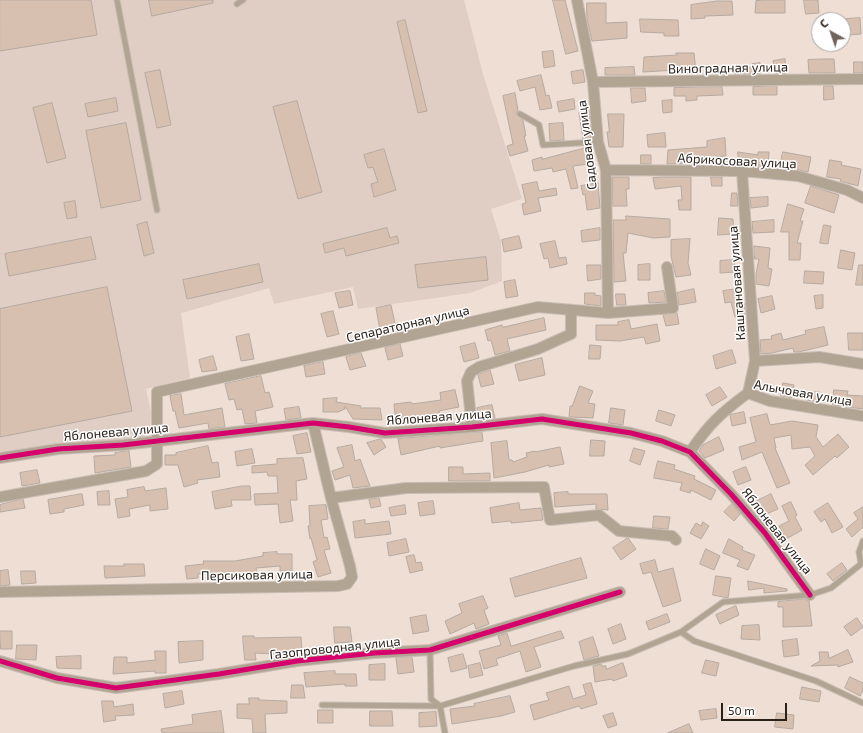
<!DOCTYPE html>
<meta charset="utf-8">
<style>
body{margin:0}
#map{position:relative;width:863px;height:733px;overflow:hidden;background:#eeded4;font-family:"Exo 2",sans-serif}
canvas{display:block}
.north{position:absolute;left:811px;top:12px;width:40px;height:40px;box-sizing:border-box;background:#fff;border:1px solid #aaa6a3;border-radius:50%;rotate:320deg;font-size:11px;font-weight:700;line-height:16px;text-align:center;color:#2a2119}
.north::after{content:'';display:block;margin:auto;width:14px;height:18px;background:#6f635a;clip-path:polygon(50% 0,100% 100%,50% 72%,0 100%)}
.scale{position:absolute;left:721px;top:703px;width:66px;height:18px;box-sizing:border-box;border:2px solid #2a2119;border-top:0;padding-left:5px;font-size:12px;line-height:14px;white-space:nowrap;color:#2a2119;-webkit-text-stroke:3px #fff;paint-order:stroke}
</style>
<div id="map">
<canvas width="863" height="733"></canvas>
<div class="north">С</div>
<div class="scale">50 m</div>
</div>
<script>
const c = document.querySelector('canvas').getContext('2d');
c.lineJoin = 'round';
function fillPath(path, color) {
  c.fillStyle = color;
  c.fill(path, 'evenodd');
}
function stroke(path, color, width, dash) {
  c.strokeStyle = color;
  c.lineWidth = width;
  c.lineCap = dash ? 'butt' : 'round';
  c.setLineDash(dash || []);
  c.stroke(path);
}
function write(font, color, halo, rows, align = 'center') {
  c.font = font + ' "Exo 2",sans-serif';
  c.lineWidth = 3;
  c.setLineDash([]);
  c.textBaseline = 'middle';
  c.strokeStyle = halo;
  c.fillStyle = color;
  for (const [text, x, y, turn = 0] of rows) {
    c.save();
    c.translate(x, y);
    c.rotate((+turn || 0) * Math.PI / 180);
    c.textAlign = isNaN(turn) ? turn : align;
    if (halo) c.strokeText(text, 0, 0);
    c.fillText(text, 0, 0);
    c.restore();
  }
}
fillPath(new Path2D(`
 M0 0H464L483 74 522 199 491 209 501 241 502 281 470 293 358 309 353 287 274 304 269 288 181 313 190 378 146 389 151 412 150 430 144 437 0 452Z`), '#e0cdc3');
const building = new Path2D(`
 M0 0H91L97 35 0 51Z
 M149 0H213V3L152 16Z
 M553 0H565L578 51 566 54Z
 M766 0H785V13H755L756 1Z
 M804 0H818L819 13 806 14Z
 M717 1H732L733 15 705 16V18L691 19V5Z
 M587 3H606V23L627 22V38L592 41 587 19Z
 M860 18 861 34 848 35 846 19Z
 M640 19 678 20 679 36H664V33L641 32Z
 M405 20 427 111 418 113 397 22Z
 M553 51 555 66 544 68 542 52Z
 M676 53H694L696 72H677V70L643 72 644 57 677 55Z
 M785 59 786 73H775L773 61Z
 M821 59H834L835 73H809L808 60Z
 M854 62H863V73H854Z
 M760 63V74H734V69L752 67V64Z
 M634 67 635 75H605V68Z
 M160 70 171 125 157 128 145 73Z
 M583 70 585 82 573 84 571 72Z
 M541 75 546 96 549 95 552 108 540 110 535 87 520 91 517 81Z
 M777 86V95H753V87Z
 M824 86H833L834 99 824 100Z
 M722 87 723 95 697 96V100L686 101V96H674V88Z
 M631 88H645L646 101 632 103Z
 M515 93 518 110 516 114 523 120 526 136H524L528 151 510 156 507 146 513 144 503 96Z
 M116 98 118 111 88 117 85 104Z
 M574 99 575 109 559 112 557 102Z
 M672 100V112L663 113 662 101Z
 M297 101 322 192 298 199 273 107Z
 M52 103 66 158 47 163 33 108Z
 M589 111 591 138 583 139 579 113Z
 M608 114H624L623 147H609L607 132H609Z
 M126 123 141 200 101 208 86 131Z
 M563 123 564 140 550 141 549 124Z
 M665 133 666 147H648L647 135Z
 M725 138 726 156 701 158 702 163 667 164 668 150 707 147V141Z
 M586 148 589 164 573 166 578 188 571 189 566 169 553 172 552 168 534 171 532 160 542 157V159Z
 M384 149 396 190 374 197 371 184 378 182 373 167 368 168 364 155Z
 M738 152 758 155V152H769L768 167 739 164Z
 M783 152 811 157 808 172 780 166Z
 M641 155H651V164H641Z
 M830 160 842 162 841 165 861 169 858 186 840 181 841 179 827 177Z
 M613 177H629V189H626L627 206H613Z
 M666 177H691V210H679L678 200H682L681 186 655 189 653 178Z
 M711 177H722V186H712Z
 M537 182 539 191 556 188 557 195 538 198 541 211 524 215 522 204 526 203 522 185Z
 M598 183 600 208 587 210 585 194 583 195 581 186Z
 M811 186 839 195 834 213 805 203Z
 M732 193H737L738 206H731Z
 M768 197V206L751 208 750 198Z
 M75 201 77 217 67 219 64 203Z
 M788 204 804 209 800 221H803L797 243H801L800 260H789V232H781Z
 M626 216 670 219V237L653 238 628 233 626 253H623L626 281 614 282 613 220H626Z
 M719 218 733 219 734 234 718 235Z
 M774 220V232L753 233 752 222Z
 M147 222 154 253 144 256 137 225Z
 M824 225 831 226 828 244 820 243Z
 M387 228 390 238 397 236 399 243 346 256 344 248 325 253 323 244Z
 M600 228V240L582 242 581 231Z
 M519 236 522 248 504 252 502 240Z
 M91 237 96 259 9 276 5 254Z
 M690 239 688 263 691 275 676 277 671 256V240Z
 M555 241 559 258 566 257 567 264 550 268 548 258 544 259 540 244Z
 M754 246 770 248 768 268 772 269 769 286 756 284V274L759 259H755Z
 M841 250 855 253 852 270 838 268Z
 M486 257 488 280 418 288 415 265Z
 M734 260 735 272 720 273V261Z
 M259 264 263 282 187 299 183 280Z
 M650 264V280H638V265Z
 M587 265H601V279L588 281Z
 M859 265H863V285H856Z
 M805 271 824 272 823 284 804 283Z
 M515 280 518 296 506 298 504 282Z
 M107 287 132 411 0 437V309Z
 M694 289 696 302 679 305 677 293Z
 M738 289 740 305 745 304V315L735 317 731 302 725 303 723 291Z
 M350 291 353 305 339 308 335 293Z
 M664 291 666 302 649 303 648 293Z
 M585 293H595V295L601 296V306L585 304Z
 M616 294H625L626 305H617Z
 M823 295V308L816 309 814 296Z
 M772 296 775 309 761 313 758 299Z
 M391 305 396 328 380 330 376 308Z
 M333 311 339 334 327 337 321 314Z
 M677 313 679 324 666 326 663 315Z
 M544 318 546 330 507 339 510 351 495 355 491 340 488 341 485 330 502 325 503 327Z
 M629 320 631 329 657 324 660 341 646 344 644 337 620 341 596 340V325H618V322Z
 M824 327 828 345 799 352H794L793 348 772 353 761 354 760 340 772 339 771 336 781 333 783 340 806 334 805 331Z
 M848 333H863V350H849Z
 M249 334 254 359 241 361 236 337Z
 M475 343 479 358 464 362 460 347Z
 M400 344 403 356 388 360 385 348Z
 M590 345 601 346 600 359H589Z
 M732 350 736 363 716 369 713 356Z
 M361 353 366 366 350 370 346 357Z
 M213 356 217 370 202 372 199 360Z
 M542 358 545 375 519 381 515 365Z
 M323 362 325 374 306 377 304 366Z
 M490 370 494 384 481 387 478 375Z
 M261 376 265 393 269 392 273 407 255 411 257 423 245 424 242 409 237 410 234 399 229 400 225 384Z
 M783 383 794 385 792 398 781 396Z
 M580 386 593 391 588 403 595 404 593 418 569 417 570 406H572Z
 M720 387 727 397 712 406 706 395Z
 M455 390 459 407 439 411 440 419 396 424 394 404 411 402 412 404 441 400 440 393Z
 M834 390 848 391 847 395 863 396V409L833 405Z
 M807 392H819V402L807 400Z
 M181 394 184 415 222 408 225 427 209 429 208 423 179 428 175 411H173L170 396Z
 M337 398 336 402 361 406 360 408H380L382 420 353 419 345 406V409L338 412H323V399Z
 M492 405 495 418H479L477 408Z
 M299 407 301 418 286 420 284 409Z
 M611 408 625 410 623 425 609 423Z
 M659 410 675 415 671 426 656 421Z
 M744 412 746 423 732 426 730 415Z
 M767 414 770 425 792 421 818 425 816 437 823 447 838 434 849 447 837 458 835 456 813 475 805 465 815 456 810 447 792 449 791 435 774 438 776 448H775L790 483 777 488 762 452 742 460 739 447 756 442 750 418Z
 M482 432 483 441 440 448V446L401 455 398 439Z
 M307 433 311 452 297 454 293 436Z
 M719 437 724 450 705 458 699 451 703 445Z
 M381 439 386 447 374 455 367 443Z
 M591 440 605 441 604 456H590Z
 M507 441 509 460H512L513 462 527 457 526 453 535 451V452L560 447 564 464 549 467V465L525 472 494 478 491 443Z
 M352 445 355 461 360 459 370 486 353 488 350 475 335 480 332 471 344 467 337 448Z
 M208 446 212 463 218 462 220 477 197 480 198 483 184 487 178 465H165V455H176V453Z
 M634 448 645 451 640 465 630 461Z
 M252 449 255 463 237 466 235 452Z
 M129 451 131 467 95 473 94 456 115 455V453Z
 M303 458 307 479 296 481 297 500H290L293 521 280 523 278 504 255 505 254 494 278 493 277 476H268L267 472 252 473V466L277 464V459Z
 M658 461 675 465 674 469 695 476 694 479 716 490 711 500 691 490 690 493 680 490 682 483 654 478Z
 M449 467H463V474L490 473V481H449Z
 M746 467 751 480 738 485 733 472Z
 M37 470 40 483 22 486 20 473Z
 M242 486H250L251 500H231L232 506 215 509 212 492Z
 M144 487 145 491 166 488 168 509 150 511V505L129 509 130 516 118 518 115 499 128 497 127 490Z
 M109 491 110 505H98L97 492Z
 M568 492V494H607L608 510 596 509V504L555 507 554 493Z
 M82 494 84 505 64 509V512L50 514 48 500Z
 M771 494 778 509 764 515 757 501Z
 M379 498 381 506 371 508 369 500Z
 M23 499 25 508 0 512V505Z
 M433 501 435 514 420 516 418 503Z
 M791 502 797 515 795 517 802 530 786 539 779 526 789 521 782 506Z
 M519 503 520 510 541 508 543 520 511 523V521L492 523 490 508Z
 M828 503 843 527 832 533 825 519 821 522 814 512Z
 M732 504 740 514 734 521 724 512Z
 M326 505 328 519 321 520 324 538 327 537 330 549 324 550 331 573 318 577 313 562 317 560 311 538 310 539 308 526H310L309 506Z
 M405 505 406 514 391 516 389 508Z
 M863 507V527L852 537 846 529 858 519 854 513Z
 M654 516 670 517 668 529 653 528Z
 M365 520V524L389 521 391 534 355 538 353 522Z
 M703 522 709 526 701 539 690 533 696 523 701 526Z
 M628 538 636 549 621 560 613 548Z
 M406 539 409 552 389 556 387 543Z
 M729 539 743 547 742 550 755 555 748 570 737 566 740 560 723 553Z
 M706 549 720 556 714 570 700 564Z
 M277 552V554H292V571H280V566L256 568 257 574 241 576V575H218V573L198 574V578L187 579 185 566 204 564 203 561H235L263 556V553Z
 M414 555 416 563 421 562 423 570 410 573 406 557Z
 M581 558 587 578 515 597 510 579Z
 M655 560 658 572 673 568 681 601 663 607 651 572 643 574 640 564Z
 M842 563 847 570 833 581 827 574Z
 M124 564H144L145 576 105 578 104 566H124Z
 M8 570 10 585 0 586V571Z
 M21 571H35L36 583 22 584Z
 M716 576 731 578 728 598 713 595Z
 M748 581 787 589V591L764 593V588L749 590Z
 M483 596 488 608 484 610 489 624 476 629 474 623 450 634 445 621 462 613 459 604Z
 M805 599 809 601 812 626 783 627V607H778V602Z
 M736 606 739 615 720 624 716 615Z
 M667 614 670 622 649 630 646 622Z
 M426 615 429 631 413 634 410 618Z
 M857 618 863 627 851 636 844 627Z
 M621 624 626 639 613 644 608 629Z
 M759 625 760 640 741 639 742 626Z
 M334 627H350L352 642 335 643Z
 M0 631H12V649H1Z
 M561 631 564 638 534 647 541 667 526 672 520 651 496 659 498 665 484 669 479 651 501 645 498 636 507 633 511 646Z
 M243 636H254V638L301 637 302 651 274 654 255 653 256 660H245Z
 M593 637 599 656 584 660 579 642Z
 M797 639 799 655 784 657 782 641Z
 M203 641V660L179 663 178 642Z
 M17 645H37L36 660 16 659Z
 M848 650 853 662 838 667V665L811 666 820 661 819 652H828L829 658Z
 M155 651H166V673H155V671L113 674 114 657H127V663L155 660Z
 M463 654 467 668 451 672 448 658Z
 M81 656V669L57 668 56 657Z
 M412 657 414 672 398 674 396 658Z
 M706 660 719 663 716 676 702 673Z
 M480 663 483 675 470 678 468 666Z
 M623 663 627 676 613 681 612 679 595 682 593 666 601 664 602 666H606V669Z
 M385 664V680H369V665Z
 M335 671V674H356L357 686H345V684L306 687 304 673Z
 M850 677 863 683V690L860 696 845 688Z
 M591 683 597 704 581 709 579 706 534 720 530 705 549 700 546 693 569 686 573 699 586 695 583 685Z
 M292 685H303L305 698H291Z
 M802 687 821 691 819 702 800 699Z
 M182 691 184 704 165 708 163 694Z
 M510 696 515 712 501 716 452 724 450 709 475 706 474 704Z
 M249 698H259V700L287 701V713L265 714 266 733H253L252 719 237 718V704H249Z
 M102 701H113L114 707 133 704 134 715 115 716 116 720 104 722Z
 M716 709 717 718 701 720 699 711Z
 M318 710H333V723H318Z
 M221 711 224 733H162L161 729 193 724 192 715Z
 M370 711H392L393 726H370Z
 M436 712 437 726 419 727V713Z
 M613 713 617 725 608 728 603 716Z
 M777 713 794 715 793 729 775 727Z
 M689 724 693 733H668Z`);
fillPath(building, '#d7c0af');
stroke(building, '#b5aaa2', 1);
const service = new Path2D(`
 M117 0 157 210
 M237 4 243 0
 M520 114 539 125 543 145 598 142
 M681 632 694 641 816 681 863 703
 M430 650 431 699 440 706 445 733
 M322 705 440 706 574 666 628 654 681 632 723 602 810 595 831 588 861 564 859 552 863 541`);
const minor = new Path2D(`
 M577 0 593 82 598 142 606 170 608 313
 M593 82 863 79
 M606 170 742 171 798 176 847 190 863 198
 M742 171 755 361 748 393
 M755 361 819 357 863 364
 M472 427 467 381 471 372 479 367 538 349 571 334V310
 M690 452C708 425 722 412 748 393L770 401 863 416
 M0 458 58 449 123 445 313 423 349 427 385 433 472 427 542 419 631 433 662 441 690 452 731 494 765 533 810 595
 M0 497 146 471 157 464V392L538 307 608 313 673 308 667 267
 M331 498 406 488 544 487 550 520 599 515 619 531 672 536 676 540
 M0 592 338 586 347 584 352 577 350 566 331 498 313 423
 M0 661 57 678 116 688 219 674 297 661 374 653 430 650 620 592`);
stroke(service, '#c8bdb4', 7);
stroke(minor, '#c8bdb4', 12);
stroke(service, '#b2a493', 5);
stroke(minor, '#b2a493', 10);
stroke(new Path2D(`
 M0 458 58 449 123 445 313 423 349 427 385 433 472 427 542 419 631 433 662 441 690 452 731 494 765 533 810 595
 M0 661 57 678 116 688 219 674 297 661 374 653 430 650 620 592`), '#d6006c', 5);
write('13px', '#2a2119', '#fff', [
 ["Виноградная улица",728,68,-1],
 ["Садовая улица",587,145,-97],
 ["Абрикосовая улица",737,161,3],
 ["Каштановая улица",737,283,-94],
 ["Сепараторная улица",408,324,-13],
 ["Алычовая улица",803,393,10],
 ["Яблоневая улица",439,417,-4],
 ["Яблоневая улица",116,432,-5],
 ["Яблоневая улица",777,531,52],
 ["Персиковая улица",257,575,-1],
 ["Газопроводная улица",335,648,-6]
]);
</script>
